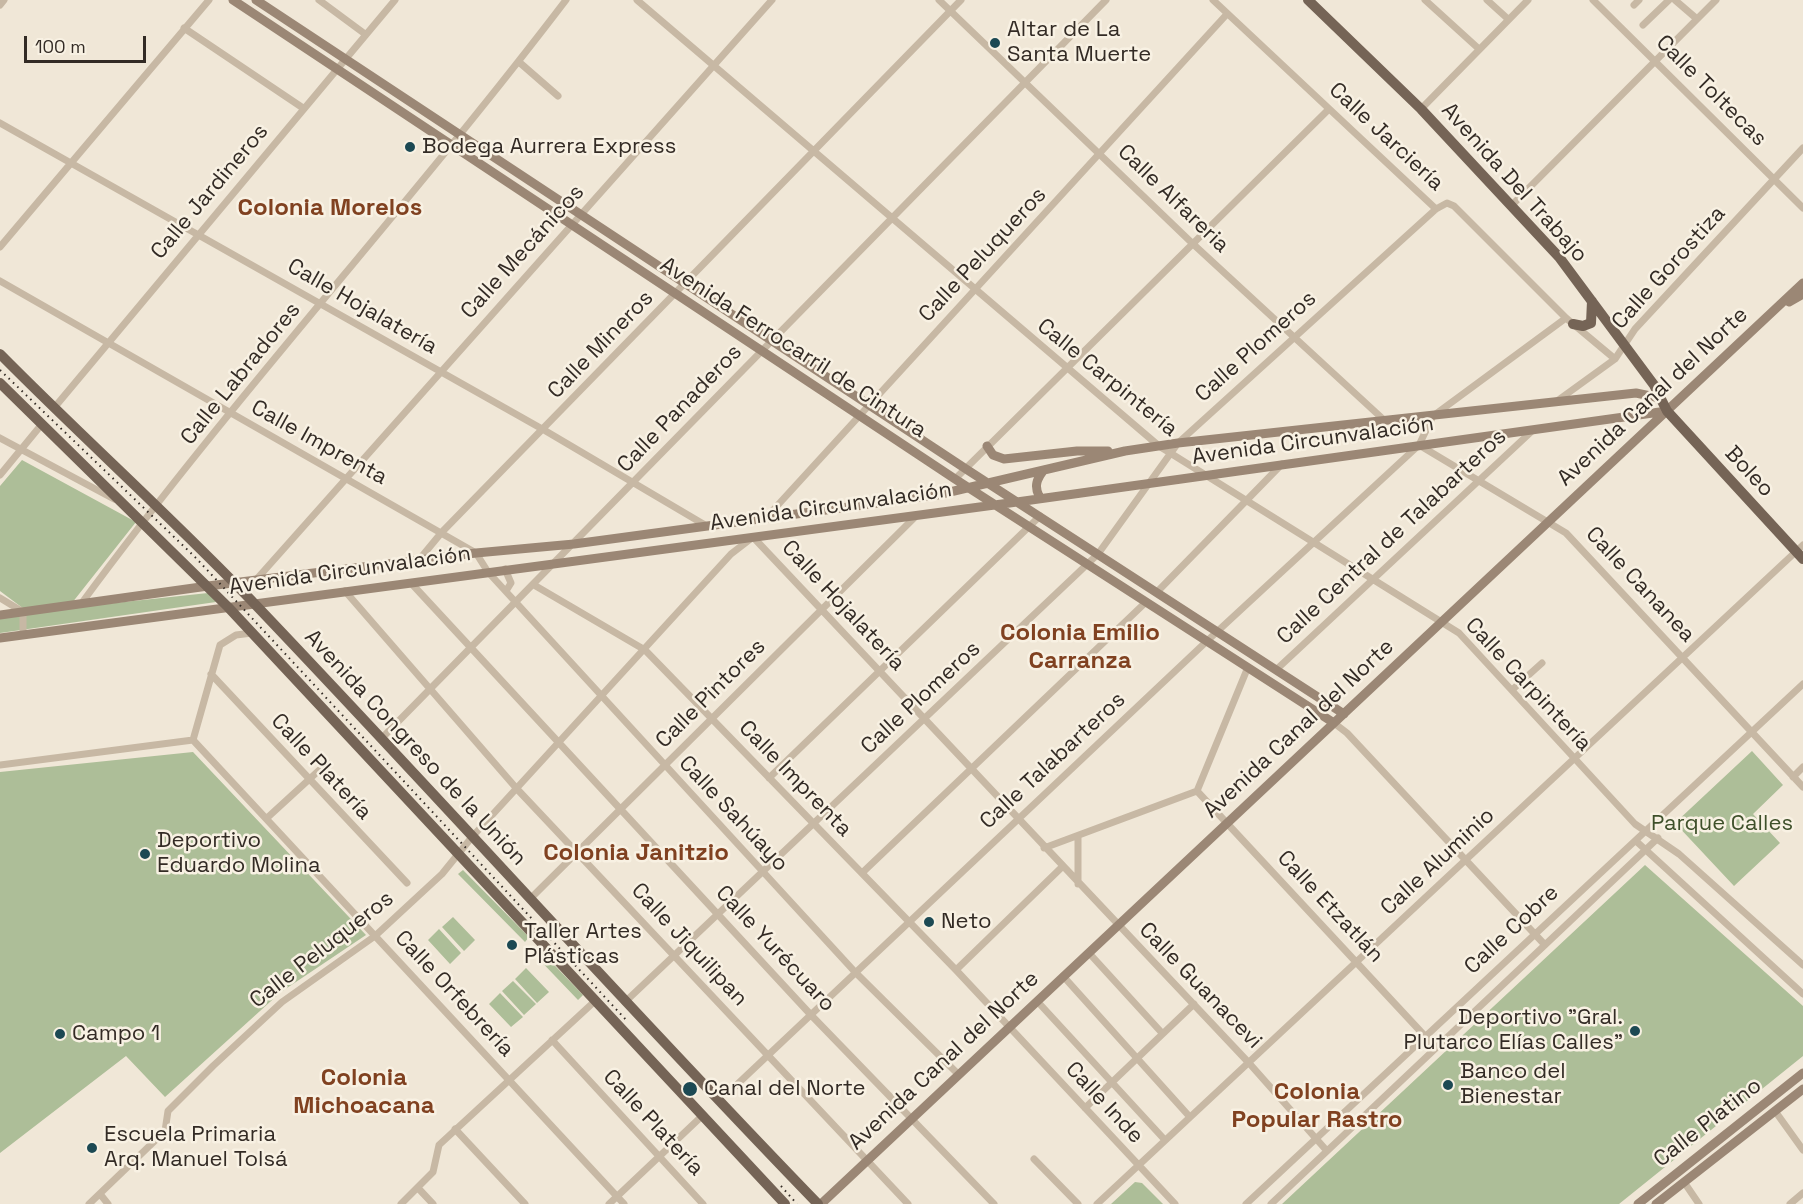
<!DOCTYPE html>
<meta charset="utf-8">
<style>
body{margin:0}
#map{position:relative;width:1803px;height:1204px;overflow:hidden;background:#f0e7d7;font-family:"Space Grotesk",sans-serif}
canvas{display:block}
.scale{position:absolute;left:24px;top:36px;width:122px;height:27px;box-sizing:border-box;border:3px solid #332b25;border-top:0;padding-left:8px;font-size:18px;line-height:21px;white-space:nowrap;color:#332b25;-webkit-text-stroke:4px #f8f1e3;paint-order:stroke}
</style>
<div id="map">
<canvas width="1803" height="1204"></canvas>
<div class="scale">100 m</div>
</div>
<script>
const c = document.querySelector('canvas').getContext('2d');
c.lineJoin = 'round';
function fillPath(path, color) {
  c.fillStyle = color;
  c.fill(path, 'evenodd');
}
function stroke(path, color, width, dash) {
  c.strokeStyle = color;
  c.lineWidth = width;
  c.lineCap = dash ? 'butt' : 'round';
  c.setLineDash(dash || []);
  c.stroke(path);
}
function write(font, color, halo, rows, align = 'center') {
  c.font = font + ' "Space Grotesk",sans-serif';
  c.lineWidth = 5;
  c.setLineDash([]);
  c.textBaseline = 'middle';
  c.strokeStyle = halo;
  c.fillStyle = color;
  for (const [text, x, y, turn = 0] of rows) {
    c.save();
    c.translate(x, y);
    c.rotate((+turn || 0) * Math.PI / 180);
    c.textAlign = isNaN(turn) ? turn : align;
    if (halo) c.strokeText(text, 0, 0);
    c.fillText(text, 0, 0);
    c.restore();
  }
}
fillPath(new Path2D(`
 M22 460 136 522 68 608 208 593 216 602 0 633V617L28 612 0 591V486Z
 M1752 751 1783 785 1753 814 1780 843 1734 886 1675 823Z
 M193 752 366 935 281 992 165 1097 126 1056 0 1153V772Z
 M1645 865 1803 1006V1056L1619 1204H1282Z
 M463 870 529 937 525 942 458 874Z
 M453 917 475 940 464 951 442 927Z
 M439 929 461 953 450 964 428 940Z
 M537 947 583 995 578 1000 532 952Z
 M526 968 549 992 537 1003 515 979Z
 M513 981 536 1004 524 1015 502 991Z
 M500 993 523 1017 511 1027 489 1004Z
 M1135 1182 1142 1183 1163 1204H1111Z`), '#adbe98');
stroke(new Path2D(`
 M319 0 365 34
 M637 0 1159 446 1459 633 1635 824 1679 854 1803 965
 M939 0 1192 243 1384 420
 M1213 0 1436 209
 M1425 0 1479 49
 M1487 0 1508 19
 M1593 0 1803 208
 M1675 0 1697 19
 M0 5 4 0
 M1634 5 1639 0
 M1643 25 1669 0
 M184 28 303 108
 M519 62 558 96
 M1421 109 1528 0
 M0 123 544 430 705 525
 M1512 205 1716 0
 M0 247 209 0
 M0 281 476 553 488 572 855 972 958 1074
 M1557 401 1615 359 1635 329 1803 148
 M54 408 395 0
 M0 438 114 499
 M1419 445 1566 533 1803 787
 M0 475 42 424
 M955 479 1329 109
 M765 519 1227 14
 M418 561 442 532 961 0
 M505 569 511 583 506 591
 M255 581 772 0
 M411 583 811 1015 994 1204
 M534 585 645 650 956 970 1175 1204
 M345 591 517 789 908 1204
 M1157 592 1282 464
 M0 598 23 612V635
 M81 604C234 396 410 205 566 0
 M1277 669 1532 431
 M211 674 407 883
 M1512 690 1542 663
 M1334 723 1347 733 1545 945
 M381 739 1106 0
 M193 740 624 1204
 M193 740 220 645 236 635 252 633
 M0 765 193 740
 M1793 777 1803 767
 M769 778 1040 516
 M1197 791 1436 1048
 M267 818 327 763
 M1078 836V884
 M1636 841 1803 994
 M1044 848 1197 791 1248 667
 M862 873 1146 602
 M530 899 917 515
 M1089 953 1162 1033
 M956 970 1062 867
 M1063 976 1189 1116
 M1037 1001 1164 1139
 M625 1002 1098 554 1178 443 1436 209 1447 203 1454 206 1566 318 1615 359
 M552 1040 703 1204
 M728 1093 1207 641 1419 445 1433 416 1566 318
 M1085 1108 1194 1004
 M1775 1111 1803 1150
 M455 1129 525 1204
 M1034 1159 1078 1204
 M1684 1182 1699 1204
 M418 1188 433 1204
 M100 1194 108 1204
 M89 1204 165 1131 168 1111 213 1066 282 1002 375 936 442 874 472 837 731 554 753 537 1249 1063 1327 1151
 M401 1204 433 1172 439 1145 595 1001
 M609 1204 702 1116
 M1097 1204 1803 545
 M1246 1204 1803 684
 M1271 1204 1658 838
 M1790 1204 1803 1193`), '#c7b8a4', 7);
stroke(new Path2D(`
 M233 0 955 479 1334 723
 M256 0 966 469 1344 714
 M1789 302 1803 294
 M987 446 993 455 1004 459 1077 451H1108
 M1039 496C1034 486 1037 479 1043 471
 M0 615 208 586 476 553 574 544 937 495 1125 451 1178 443 1636 393 1660 398
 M0 638 1017 502 1667 411
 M821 1204 1803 283
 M1638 1204 1803 1073
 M1656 1204 1803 1089`), '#9b8775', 9);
stroke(new Path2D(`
 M1308 0 1421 109 1559 257 1654 385 1667 411 1803 559
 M1573 324 1583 326 1591 323 1592 301
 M0 354C82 437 169 515 250 599 441 799 625 1005 818 1204
 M0 383 228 607 785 1204`), '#756456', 10);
stroke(new Path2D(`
 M0 370 196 558 628 1022
 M781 1186 797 1204`), '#332b25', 2, [1.5, 4.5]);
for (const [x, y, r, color] of [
 [995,43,6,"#1c4953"],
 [410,147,6,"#1c4953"],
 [145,854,6,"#1c4953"],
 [929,922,6,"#1c4953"],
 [512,945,6,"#1c4953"],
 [1635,1031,6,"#1c4953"],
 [60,1034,6,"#1c4953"],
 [1448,1085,6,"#1c4953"],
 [690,1089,8,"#1c4953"],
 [92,1148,6,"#1c4953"]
]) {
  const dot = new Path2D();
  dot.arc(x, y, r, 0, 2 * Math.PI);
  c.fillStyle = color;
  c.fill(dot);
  stroke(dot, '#f8f1e3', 2);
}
write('22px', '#332b25', '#f8f1e3', [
 ["Altar de La",1007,30],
 ["Santa Muerte",1007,55],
 ["Bodega Aurrera Express",422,147],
 ["Deportivo",157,841],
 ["Eduardo Molina",157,866],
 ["Neto",941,922],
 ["Taller Artes",524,932],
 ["Plásticas",524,957],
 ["Deportivo \"Gral.",1623,1018,"right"],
 ["Plutarco Elías Calles\"",1623,1043,"right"],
 ["Campo 1",72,1034],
 ["Banco del",1460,1072],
 ["Bienestar",1460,1097],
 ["Canal del Norte",704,1089],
 ["Escuela Primaria",104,1135],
 ["Arq. Manuel Tolsá",104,1160]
], 'left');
write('22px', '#332b25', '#f8f1e3', [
 ["Calle Toltecas",1711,91,45],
 ["Calle Jarciería",1386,137,43],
 ["Avenida Del Trabajo",1514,183,48],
 ["Calle Jardineros",210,192,-50],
 ["Calle Alfareria",1173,199,44],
 ["Calle Mecánicos",523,252,-48],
 ["Calle Peluqueros",983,255,-47],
 ["Calle Gorostiza",1669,268,-48],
 ["Calle Hojalatería",362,307,30],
 ["Calle Mineros",601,345,-46],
 ["Calle Plomeros",1256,347,-42],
 ["Avenida Ferrocarril de Cintura",793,348,33],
 ["Calle Labradores",241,374,-51],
 ["Calle Carpintería",1107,378,39],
 ["Avenida Canal del Norte",1653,397,-43],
 ["Calle Panaderos",680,409,-46],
 ["Avenida Circunvalación",1313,441,-8],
 ["Calle Imprenta",319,443,29],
 ["Boleo",1749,472,47],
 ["Avenida Circunvalación",831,507,-8],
 ["Calle Central de Talabarteros",1392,537,-43],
 ["Avenida Circunvalación",350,571,-8],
 ["Calle Cananea",1640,585,47],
 ["Calle Hojalatería",843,606,47],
 ["Calle Carpintería",1528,685,47],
 ["Calle Pintores",711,694,-45],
 ["Calle Plomeros",921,698,-43],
 ["Avenida Canal del Norte",1299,729,-43],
 ["Avenida Congreso de la Unión",415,748,47],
 ["Calle Talabarteros",1053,761,-43],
 ["Calle Platería",321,767,47],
 ["Calle Imprenta",795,779,46],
 ["Calle Sahúayo",733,814,47],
 ["Calle Aluminio",1438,862,-43],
 ["Calle Etzatlán",1330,907,47],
 ["Calle Cobre",1512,930,-43],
 ["Calle Jiquilipan",689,945,47],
 ["Calle Yurécuaro",775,949,47],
 ["Calle Peluqueros",322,950,-38],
 ["Calle Guanacevi",1200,986,46],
 ["Calle Orfebrería",454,994,47],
 ["Avenida Canal del Norte",944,1061,-43],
 ["Calle Inde",1104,1103,47],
 ["Calle Platería",653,1123,47],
 ["Calle Platino",1708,1123,-38]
]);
write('22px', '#3e502a', '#f8f1e3', [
 ["Parque Calles",1722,824]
]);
write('bold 24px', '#804120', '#f8f1e3', [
 ["Colonia Morelos",330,208],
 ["Colonia Emilio",1080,633],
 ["Carranza",1080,661],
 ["Colonia Janitzio",636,853],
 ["Colonia",364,1078],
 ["Michoacana",364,1106],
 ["Colonia",1317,1092],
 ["Popular Rastro",1317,1120]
]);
</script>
